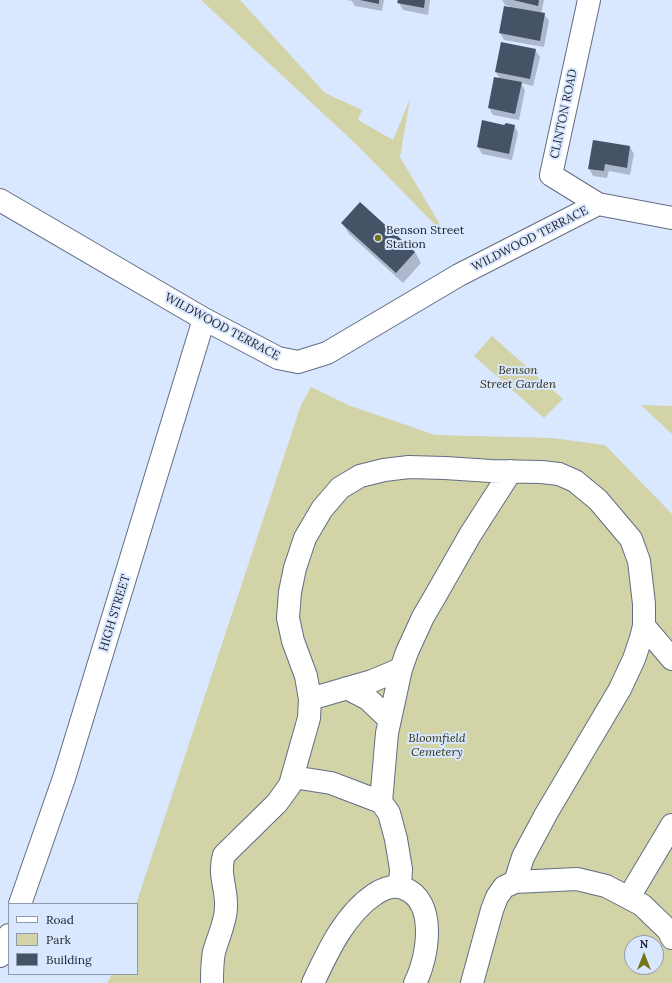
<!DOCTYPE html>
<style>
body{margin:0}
#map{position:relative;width:672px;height:983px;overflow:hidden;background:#d9e7ff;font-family:Lora,serif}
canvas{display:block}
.legend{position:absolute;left:8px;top:903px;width:130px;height:72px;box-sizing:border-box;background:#d9e7ff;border:1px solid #8f9aac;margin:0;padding:5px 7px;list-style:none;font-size:12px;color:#21262f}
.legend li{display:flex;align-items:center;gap:8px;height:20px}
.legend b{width:20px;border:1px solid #8f9aac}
.north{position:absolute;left:624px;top:935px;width:40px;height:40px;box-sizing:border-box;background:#d9e7ff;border:1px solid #8f9aac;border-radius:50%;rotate:0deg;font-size:11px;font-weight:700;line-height:16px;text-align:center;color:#21262f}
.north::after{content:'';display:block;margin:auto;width:14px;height:18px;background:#757418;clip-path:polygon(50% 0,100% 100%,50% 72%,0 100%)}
</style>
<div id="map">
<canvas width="672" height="983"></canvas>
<ul class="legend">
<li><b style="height:5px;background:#fff"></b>Road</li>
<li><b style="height:11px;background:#d2d3a6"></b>Park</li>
<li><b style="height:11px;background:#465265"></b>Building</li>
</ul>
<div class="north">N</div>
</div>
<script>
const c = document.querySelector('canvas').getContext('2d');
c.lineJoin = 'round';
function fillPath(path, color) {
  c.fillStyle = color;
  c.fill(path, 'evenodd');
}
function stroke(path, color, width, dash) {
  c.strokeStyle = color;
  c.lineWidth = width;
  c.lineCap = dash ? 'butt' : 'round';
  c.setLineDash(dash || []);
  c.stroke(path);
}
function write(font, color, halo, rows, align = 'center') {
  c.font = font + ' Lora,serif';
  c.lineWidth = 4;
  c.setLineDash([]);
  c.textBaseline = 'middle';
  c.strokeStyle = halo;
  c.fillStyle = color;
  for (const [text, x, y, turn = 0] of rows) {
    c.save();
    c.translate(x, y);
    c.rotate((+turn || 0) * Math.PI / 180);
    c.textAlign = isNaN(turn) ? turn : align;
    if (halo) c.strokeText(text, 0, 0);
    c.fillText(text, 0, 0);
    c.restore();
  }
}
fillPath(new Path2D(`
 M201 0H240L325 93 362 110 358 120 393 140 410 99 400 157 448 238 358 146Z
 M492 336 563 399 544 418 474 356Z
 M311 387 348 405 435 435 552 438 605 445 672 514V983H107L112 974H137L136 904 301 405ZM632 943H656V967H632Z
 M641 405 672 406V434Z`), '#d2d3a6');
fillPath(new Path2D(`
 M347 0H384L382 11 355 6 352 1Z
 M399 0H430L428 15 403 10 399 3Z
 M502 0H544L541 14H544L549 21 544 47 504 40 500 33 510 6 505 5Z
 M535 50 540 57 533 86 521 83 525 90 519 120 493 115 489 108 500 79 496 72Z
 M483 121 505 126 514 125 518 133 512 160 482 154 478 147Z
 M630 147 634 154 630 175 609 171 607 178 593 176 589 168Z
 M360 204 415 252 421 263 403 283 349 234 342 223Z`), '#0003');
fillPath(new Path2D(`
 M360 0H379V4Z
 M398 0H425L424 8 397 3Z
 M513 0H539L538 6Z
 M504 6 545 13 540 41 499 33Z
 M501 42 536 49 530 79 495 72Z
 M494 77 522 82 515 114 488 108Z
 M482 120 504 125 506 123 515 125 509 154 477 147Z
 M593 140 630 146 627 168 605 164 604 171 588 169Z
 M360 202 415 252 396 273 341 223Z`), '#465265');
const minor = new Path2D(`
 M589 0 551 175 598 204 672 218
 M0 200 204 319 278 358 298 362 327 353 459 275 598 204
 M644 626 672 659
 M347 688 368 699 390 720
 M310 699 372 681 401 669
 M293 777 331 783 381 802 389 813 396 839 401 869 400 887
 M381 802 387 733 401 669 407 652 423 617 437 593 470 535 511 471
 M629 897 672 825
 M20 904 64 778 204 319
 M0 956 9 935
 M212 983C212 973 212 962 214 952 218 937 226 922 226 907 227 888 218 875 224 855L277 803 290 785 309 718 310 699 306 676 293 641 288 618 290 592 295 568 305 538 322 509 340 488 360 476 384 470 409 467 445 468 491 471 541 472 559 474 575 481 598 500 631 539 639 561 644 604V626L641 638 634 659 620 689 546 814 523 857 515 882
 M313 983C328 951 345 914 375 894 383 889 394 885 403 888 438 900 428 958 415 983
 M472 983 492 910 497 897 504 887 515 882 577 879 606 886 642 905 668 930 672 938`);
stroke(minor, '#626d82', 24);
stroke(minor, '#fff', 22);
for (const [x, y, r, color] of [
 [378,238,4,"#757418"]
]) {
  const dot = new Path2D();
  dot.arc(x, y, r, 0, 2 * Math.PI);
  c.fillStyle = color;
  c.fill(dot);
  stroke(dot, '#d9e7ff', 1.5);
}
write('12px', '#21262f', '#d9e7ff', [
 ["CLINTON ROAD",564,114,-78],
 ["WILDWOOD TERRACE",530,239,-27],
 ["WILDWOOD TERRACE",222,327,28],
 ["HIGH STREET",115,613,-73]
]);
write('12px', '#21262f', '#d9e7ff', [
 ["Benson Street",386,231],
 ["Station",386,245]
], 'left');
write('italic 12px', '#313112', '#d9e7ff', [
 ["Benson",518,371],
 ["Street Garden",518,385],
 ["Bloomfield",437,739],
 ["Cemetery",437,753]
]);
</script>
